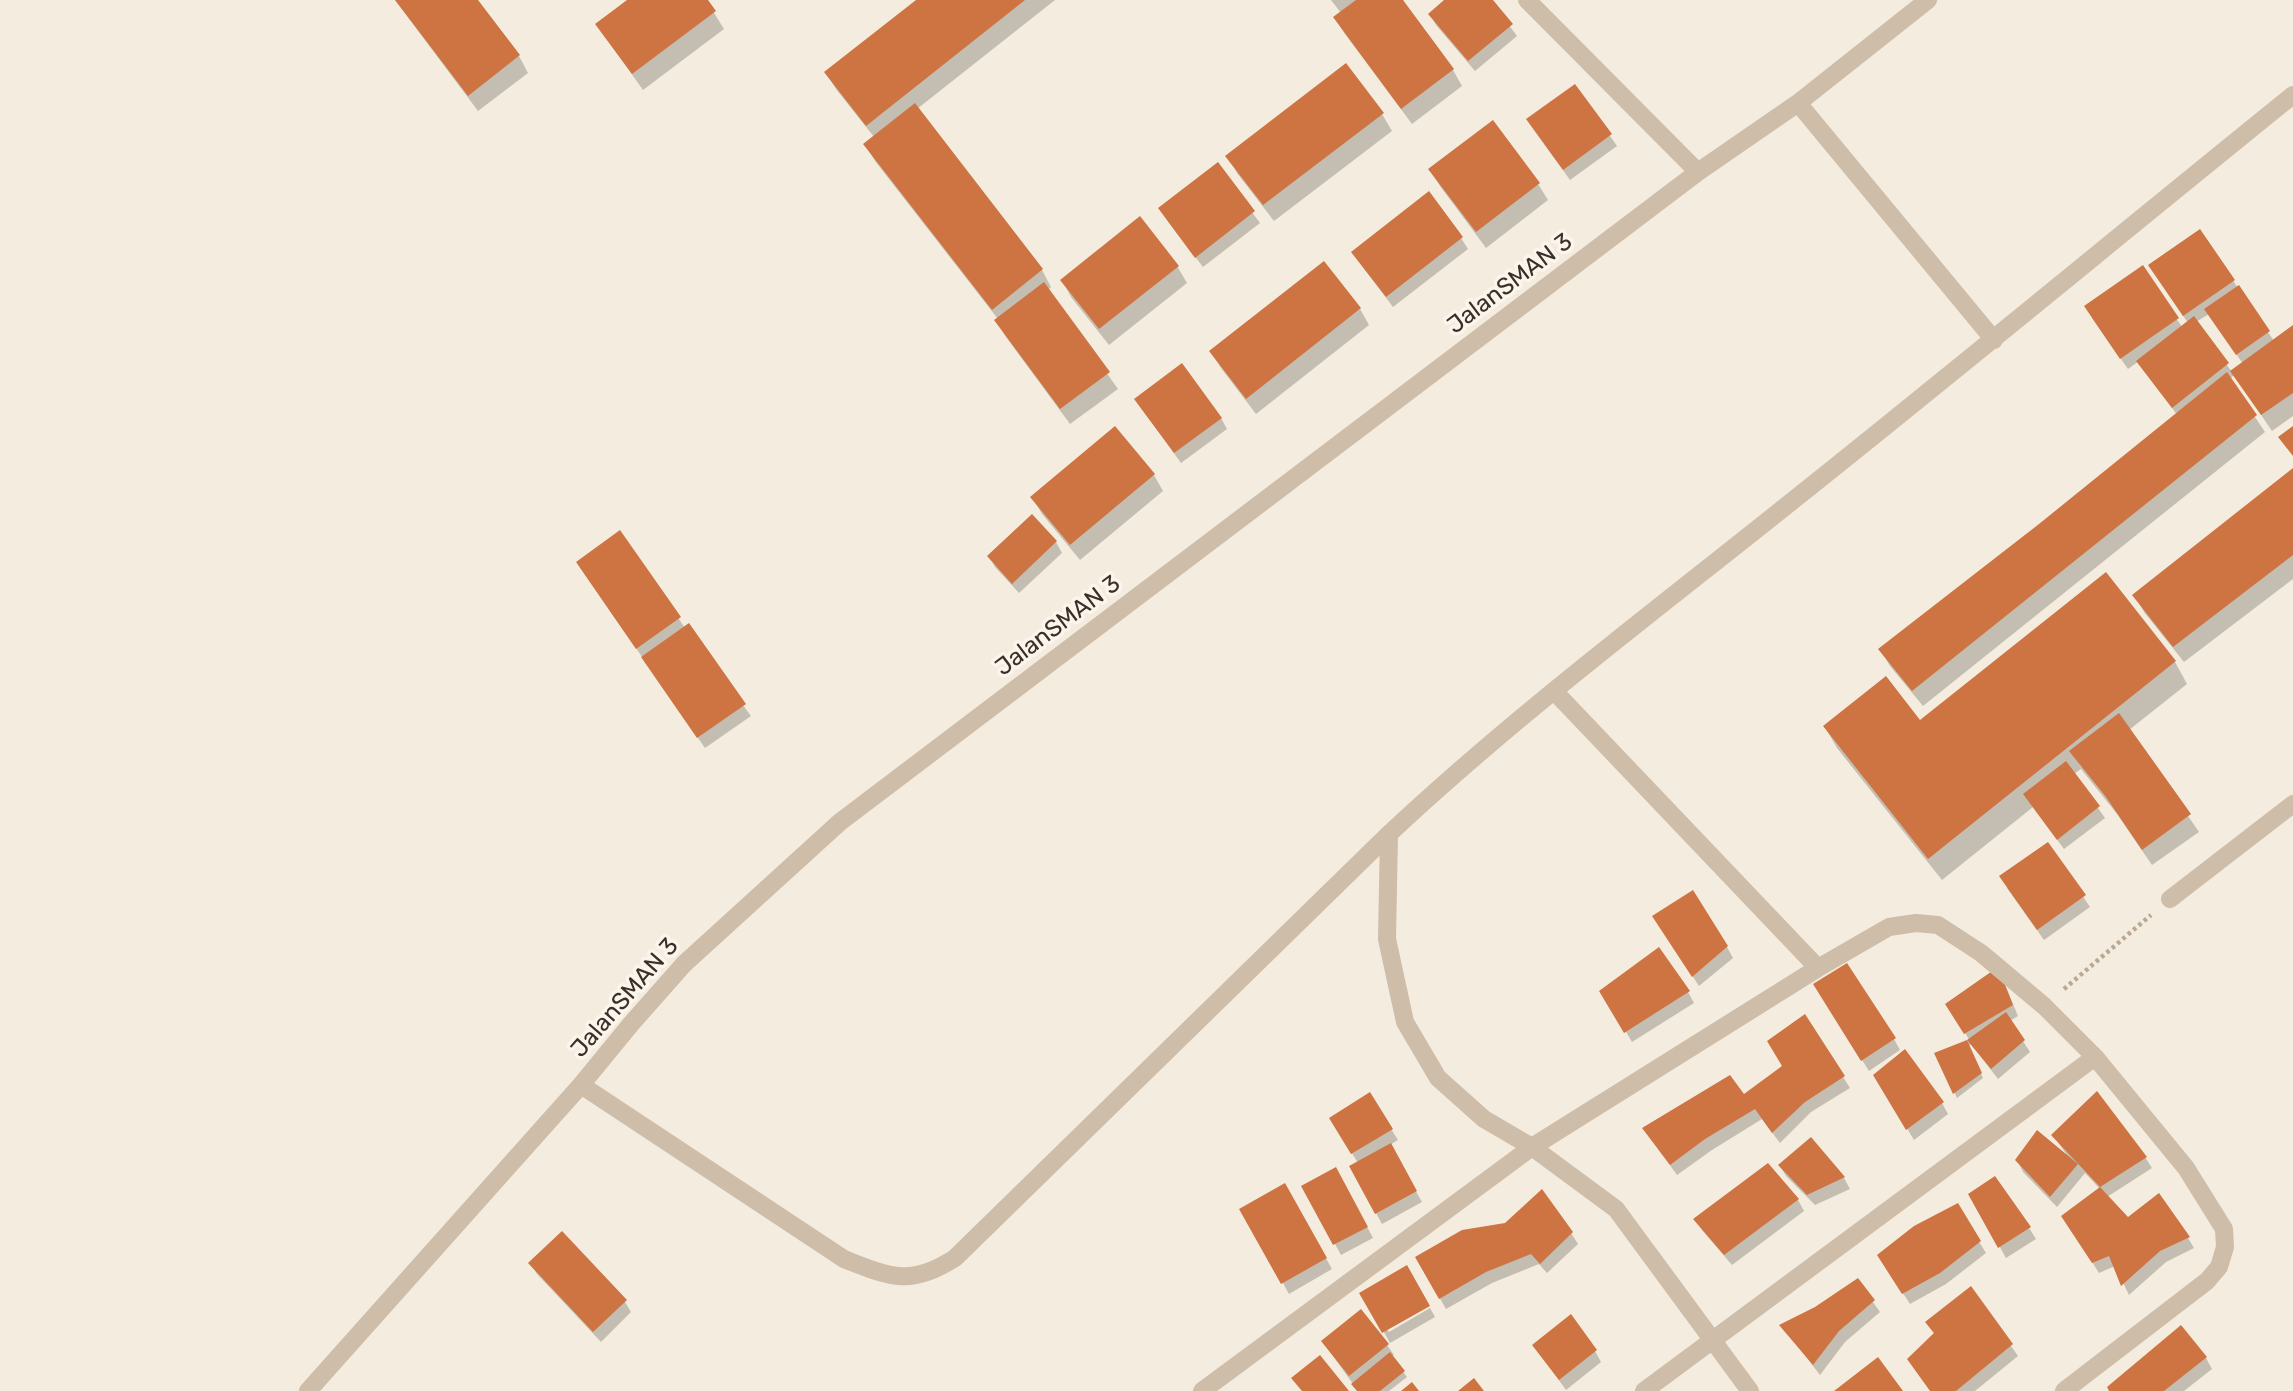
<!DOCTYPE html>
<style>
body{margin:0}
canvas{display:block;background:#f4ecde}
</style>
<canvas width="2293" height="1391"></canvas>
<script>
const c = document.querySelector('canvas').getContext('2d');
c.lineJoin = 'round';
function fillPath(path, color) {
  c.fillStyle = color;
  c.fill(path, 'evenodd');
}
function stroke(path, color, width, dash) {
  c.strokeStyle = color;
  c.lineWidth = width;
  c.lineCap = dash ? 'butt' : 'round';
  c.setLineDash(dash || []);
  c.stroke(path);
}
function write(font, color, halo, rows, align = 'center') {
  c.font = font + ' Rubik,sans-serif';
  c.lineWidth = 7;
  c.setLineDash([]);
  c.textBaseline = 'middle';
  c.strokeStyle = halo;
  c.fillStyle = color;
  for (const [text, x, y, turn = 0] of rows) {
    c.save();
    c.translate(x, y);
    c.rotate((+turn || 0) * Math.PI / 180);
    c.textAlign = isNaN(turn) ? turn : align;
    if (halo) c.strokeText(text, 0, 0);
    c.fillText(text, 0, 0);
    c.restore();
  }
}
fillPath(new Path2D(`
 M395 0H476L519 56 528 73 478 111Z
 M630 0H706L724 29 643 90 597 25Z
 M919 0H1055L917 109 1042 270 1051 287 1048 290 1118 389 1070 424 1006 337 996 320 998 319 875 161 865 144 874 137 836 89 826 73Z
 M1331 0H1401L1453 70 1462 86 1412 124 1345 34 1335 18 1341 13Z
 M1446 0H1490L1517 36 1475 71 1436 25 1430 14Z
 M1575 86 1617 146 1570 180 1535 131Z
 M1382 114 1392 131 1274 221 1237 173 1228 156Z
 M1217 165 1260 223 1203 267 1167 220Z
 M1430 170 1538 184 1548 200 1486 248 1440 186Z
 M2200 232 2274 341 2293 327V416L2272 431 2234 375 2230 379 2265 432 1923 706 1890 666 1880 649 2041 525 2177 415 2139 361 2128 369 2092 318 2143 268 2182 327 2188 323 2157 277ZM2209 314 2243 364 2232 372 2196 322Z
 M1461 238 1468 249 1393 307 1360 263Z
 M1177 266 1187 283 1109 345 1071 297 1062 280Z
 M1360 309 1369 325 1256 414 1221 368 1211 352Z
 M1136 400 1221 418 1227 429 1181 463Z
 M2293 470V579L2184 662 2144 612 2135 595Z
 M1154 475 1163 491 1080 560 1042 514 1032 497Z
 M1032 516 1056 542 1062 553 1019 593 995 567 989 556Z
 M620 532 685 628 751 716 705 748 584 573Z
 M2175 662 2187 684 2129 730 2199 832 2152 865 2117 814 2081 769 2074 774 2105 818 2064 849 2033 807 1942 880 1837 748 1825 727 1920 722Z
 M2048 844 2090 907 2044 940 2007 888Z
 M1661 928 1727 947 1733 958 1699 986Z
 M2003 980 2018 1016 2010 1021 2030 1052 1998 1079 1971 1044 1969 1046 1983 1078 1957 1098 1937 1054 1970 1041 1948 1005Z
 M1602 991 1688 992 1694 1003 1632 1042Z
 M1821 995 1894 1039 1900 1050 1869 1071Z
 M1805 1017 1850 1088 1811 1112 1780 1143 1762 1119 1712 1150 1677 1175 1644 1129 1743 1096 1784 1067Z
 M1875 1075 1942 1103 1948 1114 1914 1140Z
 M1370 1095 1398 1140 1390 1145 1422 1202 1382 1224 1351 1167 1358 1163 1331 1119Z
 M2053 1135 2145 1157 2152 1168 2107 1197 2128 1219 2188 1238 2194 1248 2166 1262 2129 1295 2115 1266 2099 1273 2070 1227 2100 1189 2085 1173 2057 1207 2023 1172 2017 1160 2065 1155 2066 1154Z
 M1811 1140 1844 1178 1850 1189 1815 1205 1786 1176 1780 1166Z
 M1768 1165 1798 1200 1804 1211 1732 1265 1702 1230 1695 1219Z
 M1342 1180 1373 1238 1341 1255 1304 1187Z
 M1285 1185 1332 1269 1289 1294 1242 1209Z
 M1971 1195 2029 1228 2036 1239 2006 1258Z
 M1957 1206 1986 1253 1946 1284 1910 1304 1886 1267Z
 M1571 1233 1578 1244 1547 1273 1539 1264 1492 1283 1446 1309 1417 1258Z
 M530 1263 625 1302 631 1312 601 1342 537 1274Z
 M1858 1281 1880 1312 1845 1342 1820 1375 1782 1326 1816 1308Z
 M1971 1289 2018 1356 1975 1391H1930L1935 1335 1927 1323Z
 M1362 1293 1389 1332 1430 1308 1435 1317 1390 1343Z
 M1323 1342 1387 1345 1394 1355 1392 1357 1407 1377 1389 1391H1358Z
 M1534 1346 1595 1351 1601 1362 1566 1390Z
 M2206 1358 2212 1369 2184 1391H2111Z`), '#0003');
fillPath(new Path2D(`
 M395 0H478L520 55 468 96Z
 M627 0H708L716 11 632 74 595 24Z
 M916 0H1025L866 126 824 72Z
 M1356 0H1403L1454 69 1401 109 1333 17Z
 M1444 0H1493L1513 24 1468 61 1428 14Z
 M1346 63 1384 113 1263 205 1225 156Z
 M1575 84 1612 134 1563 170 1526 119Z
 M915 103 1043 269 992 310 863 144Z
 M1493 120 1540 183 1476 232 1428 169Z
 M1218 162 1255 211 1195 258 1158 208Z
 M1429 191 1463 237 1386 297 1351 252Z
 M1140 216 1179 266 1099 329 1060 280Z
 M2200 229 2235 280 2183 316 2148 265Z
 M1324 261 1361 308 1246 399 1209 351Z
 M2143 265 2179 318 2120 359 2084 306Z
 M1044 282 1110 372 1060 409 994 320Z
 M2239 285 2270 331 2236 355 2204 309Z
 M2194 316 2229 363 2172 408 2136 361Z
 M2293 325V393L2261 415 2230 371Z
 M1182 363 1222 418 1174 453 1134 399Z
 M2227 372 2257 415 1912 691 1878 649 2039 524Z
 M1115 426 1155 474 1070 545 1030 497Z
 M2293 426V456L2278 437Z
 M2293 468V555L2173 647 2132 595Z
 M1032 514 1057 541 1012 584 987 556Z
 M620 530 681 617 636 649 576 562Z
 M2106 572 2176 661 1928 859 1823 726 1886 676 1920 720Z
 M689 623 746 704 697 738 641 657Z
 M2119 713 2191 814 2142 850 2106 797 2069 751Z
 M2066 761 2100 806 2057 840 2023 794Z
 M2048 842 2086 895 2037 930 1999 876Z
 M1693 890 1728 946 1692 977 1652 916Z
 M1659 947 1690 991 1624 1033 1599 991Z
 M1847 963 1896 1038 1861 1061 1813 984Z
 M1998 967 2013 1005 1964 1034 1945 1004Z
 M2006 1012 2025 1040 1991 1069 1967 1040Z
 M1805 1014 1845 1076 1805 1102 1772 1133 1755 1109 1705 1139 1670 1165 1642 1128 1730 1075 1744 1094 1782 1066 1767 1041Z
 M1967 1040 1982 1073 1953 1094 1934 1053Z
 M1905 1049 1944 1102 1906 1130 1873 1075Z
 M2097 1091 2147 1157 2100 1187 2051 1135Z
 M1370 1092 1393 1129 1351 1154 1329 1118Z
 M2037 1130 2078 1164 2050 1197 2015 1160Z
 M1811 1137 1845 1177 1807 1195 1778 1165Z
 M1391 1143 1417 1191 1375 1214 1349 1166Z
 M1768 1163 1799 1199 1724 1255 1693 1219Z
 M1336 1167 1368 1227 1333 1245 1301 1186Z
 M1995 1176 2031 1227 1998 1248 1968 1194Z
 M1285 1183 1327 1258 1281 1284 1239 1209Z
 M2100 1187 2128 1217 2159 1193 2190 1237 2160 1251 2121 1286 2109 1256 2092 1263 2061 1216Z
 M1542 1189 1573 1232 1540 1264 1531 1254 1486 1272 1439 1299 1415 1257 1462 1230 1505 1223Z
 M1958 1203 1981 1241 1940 1273 1902 1294 1877 1255 1914 1226Z
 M562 1231 627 1300 593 1332 528 1263Z
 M1407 1265 1430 1306 1382 1333 1359 1293Z
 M1858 1278 1875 1300 1839 1331 1813 1365 1779 1325 1815 1307Z
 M1971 1286 2013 1344 1956 1391H1930L1907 1359 1934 1333 1925 1322Z
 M1361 1309 1389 1344 1349 1376 1321 1341Z
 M1571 1314 1597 1350 1559 1380 1532 1345Z
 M2181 1325 2207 1357 2164 1391H2109L2107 1387Z
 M1390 1352 1405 1371 1380 1391H1357L1351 1384Z
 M1320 1355 1349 1391H1302L1291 1378Z
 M1878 1357 1903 1391H1834Z
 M1474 1378 1484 1391H1458Z
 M1412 1382 1419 1391H1401Z`), '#ce7342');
stroke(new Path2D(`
 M2064 989 2151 915`), '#baa892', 4.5, [3.5, 3.5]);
stroke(new Path2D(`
 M1527 0 1698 172
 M1798 103 1994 340
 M1554 691 1818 968
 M2170 899 2293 804
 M581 1085 844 1259C890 1277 910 1287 955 1258L1389 834
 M308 1391 581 1085 631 1024 684 964 840 822 1698 172 1798 103 1928 0
 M1202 1391 1532 1147 1818 968 1889 927 1916 923 1938 925 1981 953 2044 1006 2095 1057 2186 1168 2224 1229 2225 1247 2219 1267 2207 1281 2064 1391
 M1644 1391 2095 1057
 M1750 1391 1616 1209 1532 1147 1484 1119 1438 1078 1405 1022 1387 939 1389 834C1517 714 1659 608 1796 498 1963 365 2127 229 2293 95`), '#cebda8', 18);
write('24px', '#3a3029', '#fbf5eb', [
 ["JalanSMAN 3",1510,284,-37],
 ["JalanSMAN 3",1058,626,-37],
 ["JalanSMAN 3",625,998,-49]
]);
</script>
